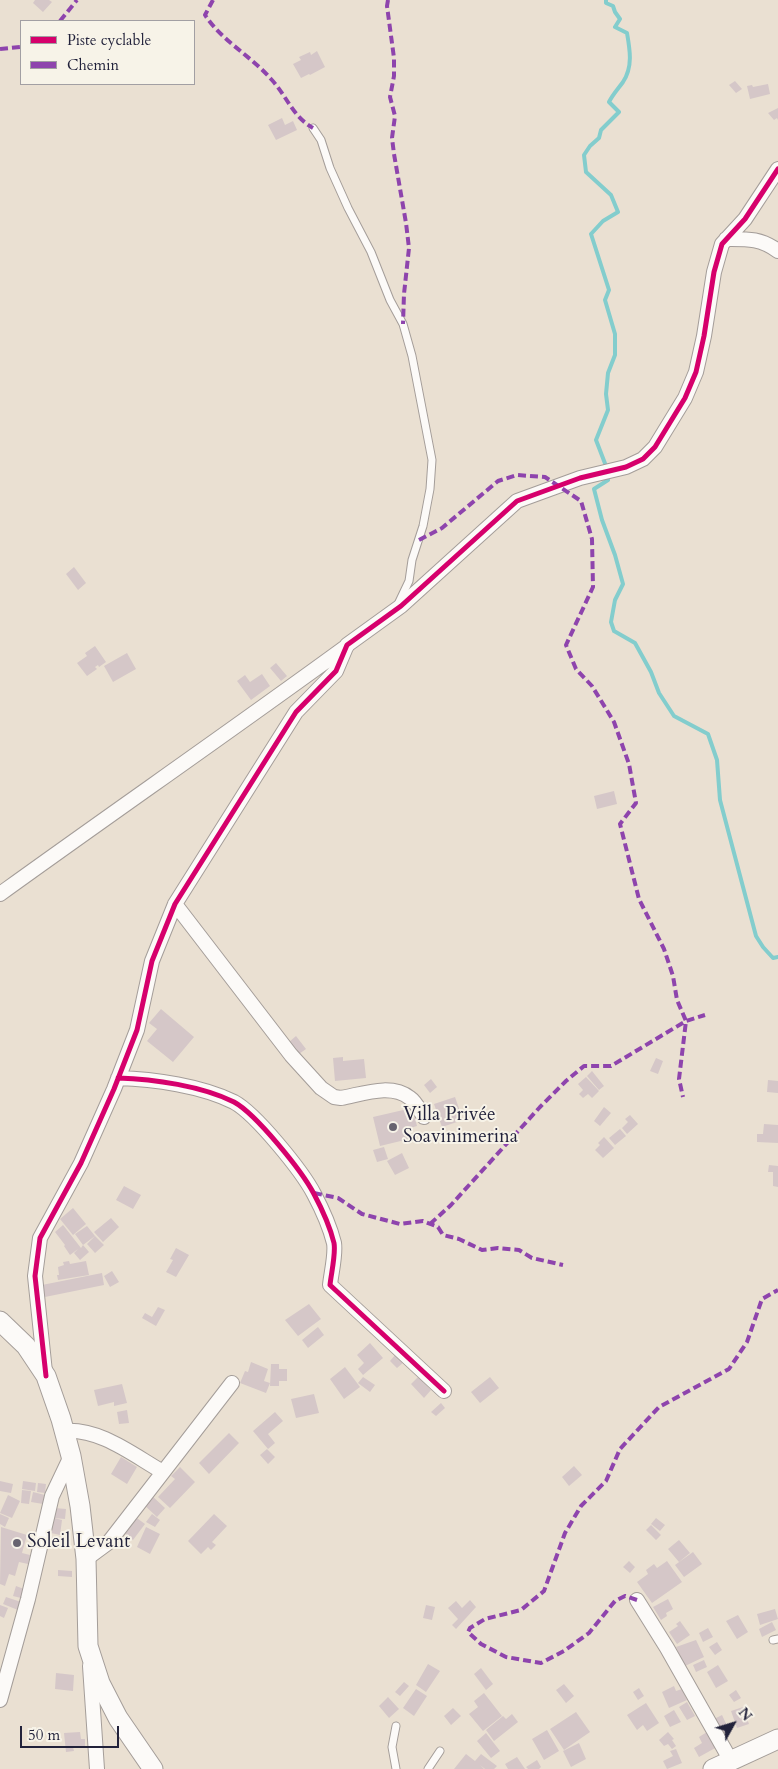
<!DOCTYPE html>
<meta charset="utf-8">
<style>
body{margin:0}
#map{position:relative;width:778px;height:1769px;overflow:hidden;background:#eae0d2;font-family:Cardo,serif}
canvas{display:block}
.legend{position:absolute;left:20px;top:20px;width:175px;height:65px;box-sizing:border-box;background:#f7f3e8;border:1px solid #a29fa3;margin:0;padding:6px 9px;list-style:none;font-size:15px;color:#22223b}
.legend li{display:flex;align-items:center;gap:10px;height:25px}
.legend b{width:25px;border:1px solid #a29fa3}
.north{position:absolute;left:708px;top:1699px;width:50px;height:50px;-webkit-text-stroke:4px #f7f3e8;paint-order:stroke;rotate:51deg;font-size:14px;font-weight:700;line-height:20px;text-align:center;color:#22223b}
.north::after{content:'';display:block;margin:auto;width:18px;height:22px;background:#22223b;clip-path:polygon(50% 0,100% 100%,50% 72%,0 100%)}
.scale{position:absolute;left:20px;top:1726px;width:99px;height:22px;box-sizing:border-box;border:2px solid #22223b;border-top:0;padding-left:6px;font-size:15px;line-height:18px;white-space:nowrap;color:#22223b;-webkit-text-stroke:4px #f7f3e8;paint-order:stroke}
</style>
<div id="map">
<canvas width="778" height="1769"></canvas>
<ul class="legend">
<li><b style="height:6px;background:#d6006c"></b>Piste cyclable</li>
<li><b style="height:6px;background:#8e44ad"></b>Chemin</li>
</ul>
<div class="north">N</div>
<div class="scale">50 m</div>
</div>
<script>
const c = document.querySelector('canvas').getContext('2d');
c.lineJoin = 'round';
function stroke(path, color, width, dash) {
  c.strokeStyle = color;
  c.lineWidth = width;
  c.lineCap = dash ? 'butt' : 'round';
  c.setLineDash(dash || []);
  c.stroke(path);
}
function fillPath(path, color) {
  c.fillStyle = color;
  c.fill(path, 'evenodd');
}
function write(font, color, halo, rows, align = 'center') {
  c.font = font + ' Cardo,serif';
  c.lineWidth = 4;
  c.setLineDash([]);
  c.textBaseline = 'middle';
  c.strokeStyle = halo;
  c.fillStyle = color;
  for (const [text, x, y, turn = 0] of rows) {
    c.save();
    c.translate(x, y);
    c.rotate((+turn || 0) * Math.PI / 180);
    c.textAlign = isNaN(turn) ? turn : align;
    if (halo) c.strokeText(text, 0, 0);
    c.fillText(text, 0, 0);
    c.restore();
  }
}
stroke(new Path2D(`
 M606 466 596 440 608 410 606 394 608 373 615 355V334L605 300 609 290 591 234 603 221 618 212 611 195 586 172 584 155 590 146 599 138 601 130 619 112 609 102C613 94 618 89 623 82 633 67 630 50 627 33L615 27 620 19 615 12 613 6 606 3V0
 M608 480 594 489 602 520 615 555 623 584 615 600 611 622 614 631 635 643 651 672 659 693 674 716 708 734 717 760 720 800 756 936 763 947 773 958 778 957`), '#83cdcd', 4);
fillPath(new Path2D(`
 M35 0H49L52 2 43 12 33 3Z
 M317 51 325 67 310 75 309 74 301 78 293 64 301 60 299 57 310 52 311 55Z
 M735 81 742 89 736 93 729 85Z
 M768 84 770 94 750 99 747 86 752 85 753 87Z
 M778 108V120L777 118 774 120 768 113Z
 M282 118 285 125 293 121 297 130 276 140 268 125Z
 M74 567 86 583 78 590 66 574Z
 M95 646 106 662 99 667 98 665 95 667 97 669 87 676 77 663 87 656 85 653Z
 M127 653 136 669 113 682 104 666Z
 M276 663 287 676 281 681 270 668Z
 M262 674 270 686 251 700 237 681 245 675 250 682Z
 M614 791 617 804 597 809 594 796Z
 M161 1009 194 1037 173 1062 147 1041 157 1029 149 1023Z
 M296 1036 306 1049 299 1054 289 1042Z
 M343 1057V1061L364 1059 366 1078 335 1081 333 1058Z
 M656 1058 663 1061 658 1074 650 1071Z
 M592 1071 604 1086 599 1090 587 1076Z
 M586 1077 599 1091 592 1098 588 1094 583 1098 579 1094 583 1090 578 1084Z
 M431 1079 437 1087 430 1093 424 1085Z
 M768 1080 778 1081V1093L767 1092Z
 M455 1097 463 1120 442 1127 434 1104Z
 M604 1107 611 1113 600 1126 594 1121Z
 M412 1108 417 1126 407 1129 409 1139 380 1146 373 1117Z
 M630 1115 638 1124 627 1134 622 1128 628 1122 625 1119Z
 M764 1124 778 1125V1143L757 1142V1134H763Z
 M620 1129 626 1136 615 1145 609 1138Z
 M604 1137 614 1148 603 1158 595 1150 600 1145 598 1143Z
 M384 1147 388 1159 377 1162 373 1150Z
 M402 1153 409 1168 395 1175 387 1161Z
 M769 1165 778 1166V1187L773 1186V1172H768Z
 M124 1186 141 1195 133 1209 116 1200Z
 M73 1208 86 1224 73 1235 60 1219Z
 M111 1218 119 1227 103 1242 94 1232Z
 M63 1225 81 1248 83 1245 89 1252 80 1260 74 1253 78 1249 70 1255 64 1246 65 1245 55 1232Z
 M87 1226 95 1236 83 1245 75 1234Z
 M95 1236 104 1245 95 1253 87 1244Z
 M176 1248 189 1255 176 1277 166 1272 173 1260 170 1259Z
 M69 1261 70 1264 86 1261 89 1275 58 1280 57 1275H59L58 1267 64 1265 63 1262Z
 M112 1271 119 1282 110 1287 104 1276Z
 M102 1273 104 1285 40 1298 37 1286Z
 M309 1304 321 1319 298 1336 285 1320Z
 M158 1307 165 1310 156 1326 142 1318 145 1313 152 1317Z
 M318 1327 324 1335 308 1348 302 1340Z
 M370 1343 383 1358 363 1375 358 1369 364 1363 357 1355Z
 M396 1354 404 1362 397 1368 390 1361Z
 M251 1362 268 1369 264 1381 270 1383 266 1393 240 1383 245 1371 248 1372Z
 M271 1364H279V1369H287V1381H279V1386H270Z
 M345 1367 360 1387 344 1399 330 1379Z
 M363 1377 375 1385 370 1392 358 1383Z
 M418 1377 431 1390 424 1398 411 1384Z
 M490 1377 499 1388 480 1403 471 1392Z
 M122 1384 127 1403 114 1406V1402L98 1406 94 1390Z
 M314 1394 319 1413 296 1418 291 1399Z
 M441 1403 445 1408 436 1416 431 1412Z
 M127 1410 129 1423 119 1424 117 1412Z
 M275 1412 283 1421 268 1434 275 1443 268 1449 253 1431Z
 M229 1433 239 1443 209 1474 199 1463Z
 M267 1449 275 1457 268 1464 260 1455Z
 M121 1457 137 1467 127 1484 111 1474Z
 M574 1466 582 1475 569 1486 562 1477Z
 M180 1467 195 1482 170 1508 158 1497 175 1479 171 1476Z
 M0 1481 13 1484 11 1493 0 1491Z
 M23 1481 36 1483 35 1491 22 1489Z
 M38 1483 46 1484 45 1493 37 1492Z
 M22 1490 31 1491 29 1504 21 1503Z
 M33 1492 45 1495 43 1504 31 1502Z
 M150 1494 165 1508 157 1517 142 1503Z
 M8 1495 20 1501 12 1518 0 1513Z
 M55 1508 66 1509 65 1519 54 1518Z
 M0 1514 9 1518 5 1527 0 1524Z
 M152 1514 160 1520 155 1527 146 1522Z
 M214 1514 227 1526 212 1542 216 1545 211 1550 208 1547 201 1554 188 1541Z
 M134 1516 145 1524 133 1540 122 1531Z
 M54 1518 62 1520 60 1535 51 1533Z
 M656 1518 665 1525 660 1531 651 1524Z
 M651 1525 661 1535 656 1540 646 1530Z
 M1 1527 27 1535 22 1553 30 1555 28 1564 19 1562 15 1576 9 1574 5 1586 0 1584Z
 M146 1527 160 1534 150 1554 137 1547Z
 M49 1536 59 1539 57 1548 47 1545Z
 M679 1540 690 1553 679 1562 668 1549Z
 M693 1552 702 1564 684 1577 675 1565Z
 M629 1561 635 1567 630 1573 623 1567Z
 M667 1561 682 1582 652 1603 637 1582 648 1574 646 1570 654 1564 657 1568Z
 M58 1570 72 1571V1577L58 1576Z
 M16 1586 24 1589 21 1598 13 1596Z
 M6 1597 21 1602 18 1610 3 1604Z
 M668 1599 673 1609 666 1613 667 1616 661 1620 653 1607Z
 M470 1600 476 1607 456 1629 452 1625 458 1619 448 1608 456 1601 462 1608Z
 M0 1605 8 1608 4 1618 0 1616Z
 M426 1605 435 1607 432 1620 423 1618Z
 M775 1609 778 1619 760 1625 757 1614Z
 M738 1615 748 1632 737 1639 726 1621Z
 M680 1621 690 1635 677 1644 669 1632 678 1626 676 1624Z
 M772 1622 776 1630 762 1637 759 1629Z
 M708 1628 713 1637 703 1642 699 1633Z
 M696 1640 704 1657 685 1666 676 1647Z
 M717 1642 722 1650 715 1655 709 1647Z
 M704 1660 707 1667 696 1672 693 1665Z
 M428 1664 440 1671 426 1692 416 1685Z
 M718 1665 728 1681 716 1688 707 1672Z
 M481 1668 493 1684 486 1690 474 1674Z
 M56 1673 74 1675 73 1691 55 1689Z
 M404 1682 409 1686 400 1696 395 1692Z
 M564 1684 574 1696 566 1703 556 1690Z
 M674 1686 676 1691 682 1689 687 1700 669 1708 662 1692Z
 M639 1688 644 1696 638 1700 633 1692Z
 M416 1689 427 1696 414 1716 403 1708Z
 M736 1690 741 1698 734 1702 729 1695Z
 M484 1693 502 1716 483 1731 469 1714 478 1707 474 1701Z
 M388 1697 399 1709 389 1718 379 1706Z
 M687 1702 695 1716 687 1720 679 1707Z
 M646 1703 659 1723 647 1731 643 1725 637 1730 627 1715Z
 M743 1707 749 1724 737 1728 731 1711Z
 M453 1708 461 1716 451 1725 444 1716Z
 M674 1710 681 1722 670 1727 664 1716Z
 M576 1712 590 1732 564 1750 550 1729Z
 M512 1714 518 1722 494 1741 486 1730 503 1716 506 1719Z
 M722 1715 729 1730 719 1735 712 1720Z
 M547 1730 559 1751 544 1760 532 1739Z
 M80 1732 81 1739H85V1746L73 1747 74 1751 66 1752 64 1733Z
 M668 1732 674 1739 672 1740 676 1746 672 1749 668 1744 664 1746 659 1740Z
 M707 1732 717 1747 699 1757 694 1748 702 1743 699 1737Z
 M486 1733 500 1751 491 1758 477 1741Z
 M579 1743 586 1759 571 1767 563 1751Z
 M676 1749 682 1763 667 1769 663 1761 673 1756 670 1751Z
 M466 1754 475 1761 481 1754 497 1766 494 1769H485L480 1765 484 1769H454Z
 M517 1757 525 1769H508L505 1764Z
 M537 1760 541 1767 539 1769H528L526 1767Z`), '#d5c7c8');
const lane = new Path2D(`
 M313 128 321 140 330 168 348 208 371 252 390 300 403 324 412 356 432 460 430 489 423 526 412 560 409 581 399 602
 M773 1640 778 1639
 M396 1726 392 1747 396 1769
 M428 1769 440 1751`);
const street = new Path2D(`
 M726 239C747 239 760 238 778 251
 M0 894C115 811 232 730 347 646
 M175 904 291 1055 321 1088 334 1097 341 1098C363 1094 391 1083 410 1098 416 1102 420 1111 424 1117
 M118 1078C154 1079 202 1086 234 1102 256 1114 302 1171 314 1194 322 1209 330 1227 334 1243 336 1254 331 1274 330 1285L444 1391
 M45 1372 35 1276 40 1238 81 1163 114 1089 137 1030 152 961 175 904 296 712 336 671 347 645 401 606 517 501 580 478 626 467 643 459 655 447 685 398 696 372 704 336 714 272 722 244 745 219 778 169
 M64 1431C100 1428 133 1455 163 1472
 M86 1559 109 1542 232 1383
 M637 1600 667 1648 731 1761
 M90 1666 97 1769
 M0 1700 28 1599 52 1496 71 1456`);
const secondary = new Path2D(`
 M0 1321 26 1346 46 1376 61 1419 71 1456 80 1506 86 1559 88 1646 100 1683 118 1718 153 1769
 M713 1769 778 1739`);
stroke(lane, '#a49d99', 9);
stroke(street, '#a49d99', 16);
stroke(secondary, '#a49d99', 21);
stroke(lane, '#fcfaf8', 7);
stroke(street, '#fcfaf8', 14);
stroke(secondary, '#fcfaf8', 19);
stroke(new Path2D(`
 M213 0 205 15C222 41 251 56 271 79 287 96 292 116 313 128
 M388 0 387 6 394 58V76L390 97 395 116 392 138 394 154 406 223 409 248 404 294 403 324
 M60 21 77 0
 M0 49 21 47
 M419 540 442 528 498 481 517 475 545 477 581 501 592 539 593 587 566 645 576 669 592 686 614 722 629 764 636 803 620 824 639 899 664 949 673 976 677 1000 686 1021 679 1079 683 1097
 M314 1193 338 1198 362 1214 400 1224 423 1221 438 1227 443 1235 459 1239 482 1250 498 1248 519 1250 532 1258 563 1265
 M430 1224 451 1205 540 1107 566 1081 584 1066H611L686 1021 705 1015
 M637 1600 625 1596 615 1601 589 1633 564 1651 541 1663 506 1657 481 1644 468 1632 470 1628 485 1619 521 1610 544 1591 565 1533 581 1506 606 1481 620 1449 659 1407 729 1369 747 1342 762 1299 778 1290`), '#8e44ad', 4, [8, 4]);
stroke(new Path2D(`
 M118 1078C154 1079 202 1086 234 1102 256 1114 302 1171 314 1194 322 1209 330 1227 334 1243 336 1254 331 1274 330 1285L444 1391
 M46 1376 35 1276 40 1238 81 1163 114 1089 137 1030 152 961 175 904 296 712 336 671 347 645 401 606 517 501 580 478 626 467 643 459 655 447 685 398 696 372 704 336 714 272 722 244 745 219 778 169`), '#d6006c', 5);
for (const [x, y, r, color] of [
 [393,1127,5,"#686470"],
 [17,1543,5,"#686470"]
]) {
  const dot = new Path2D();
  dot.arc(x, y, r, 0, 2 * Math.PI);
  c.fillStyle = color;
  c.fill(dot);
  stroke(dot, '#f7f3e8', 2);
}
write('19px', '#22223b', '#f7f3e8', [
 ["Villa Privée",403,1116],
 ["Soavinimerina",403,1138],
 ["Soleil Levant",27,1543]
], 'left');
</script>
